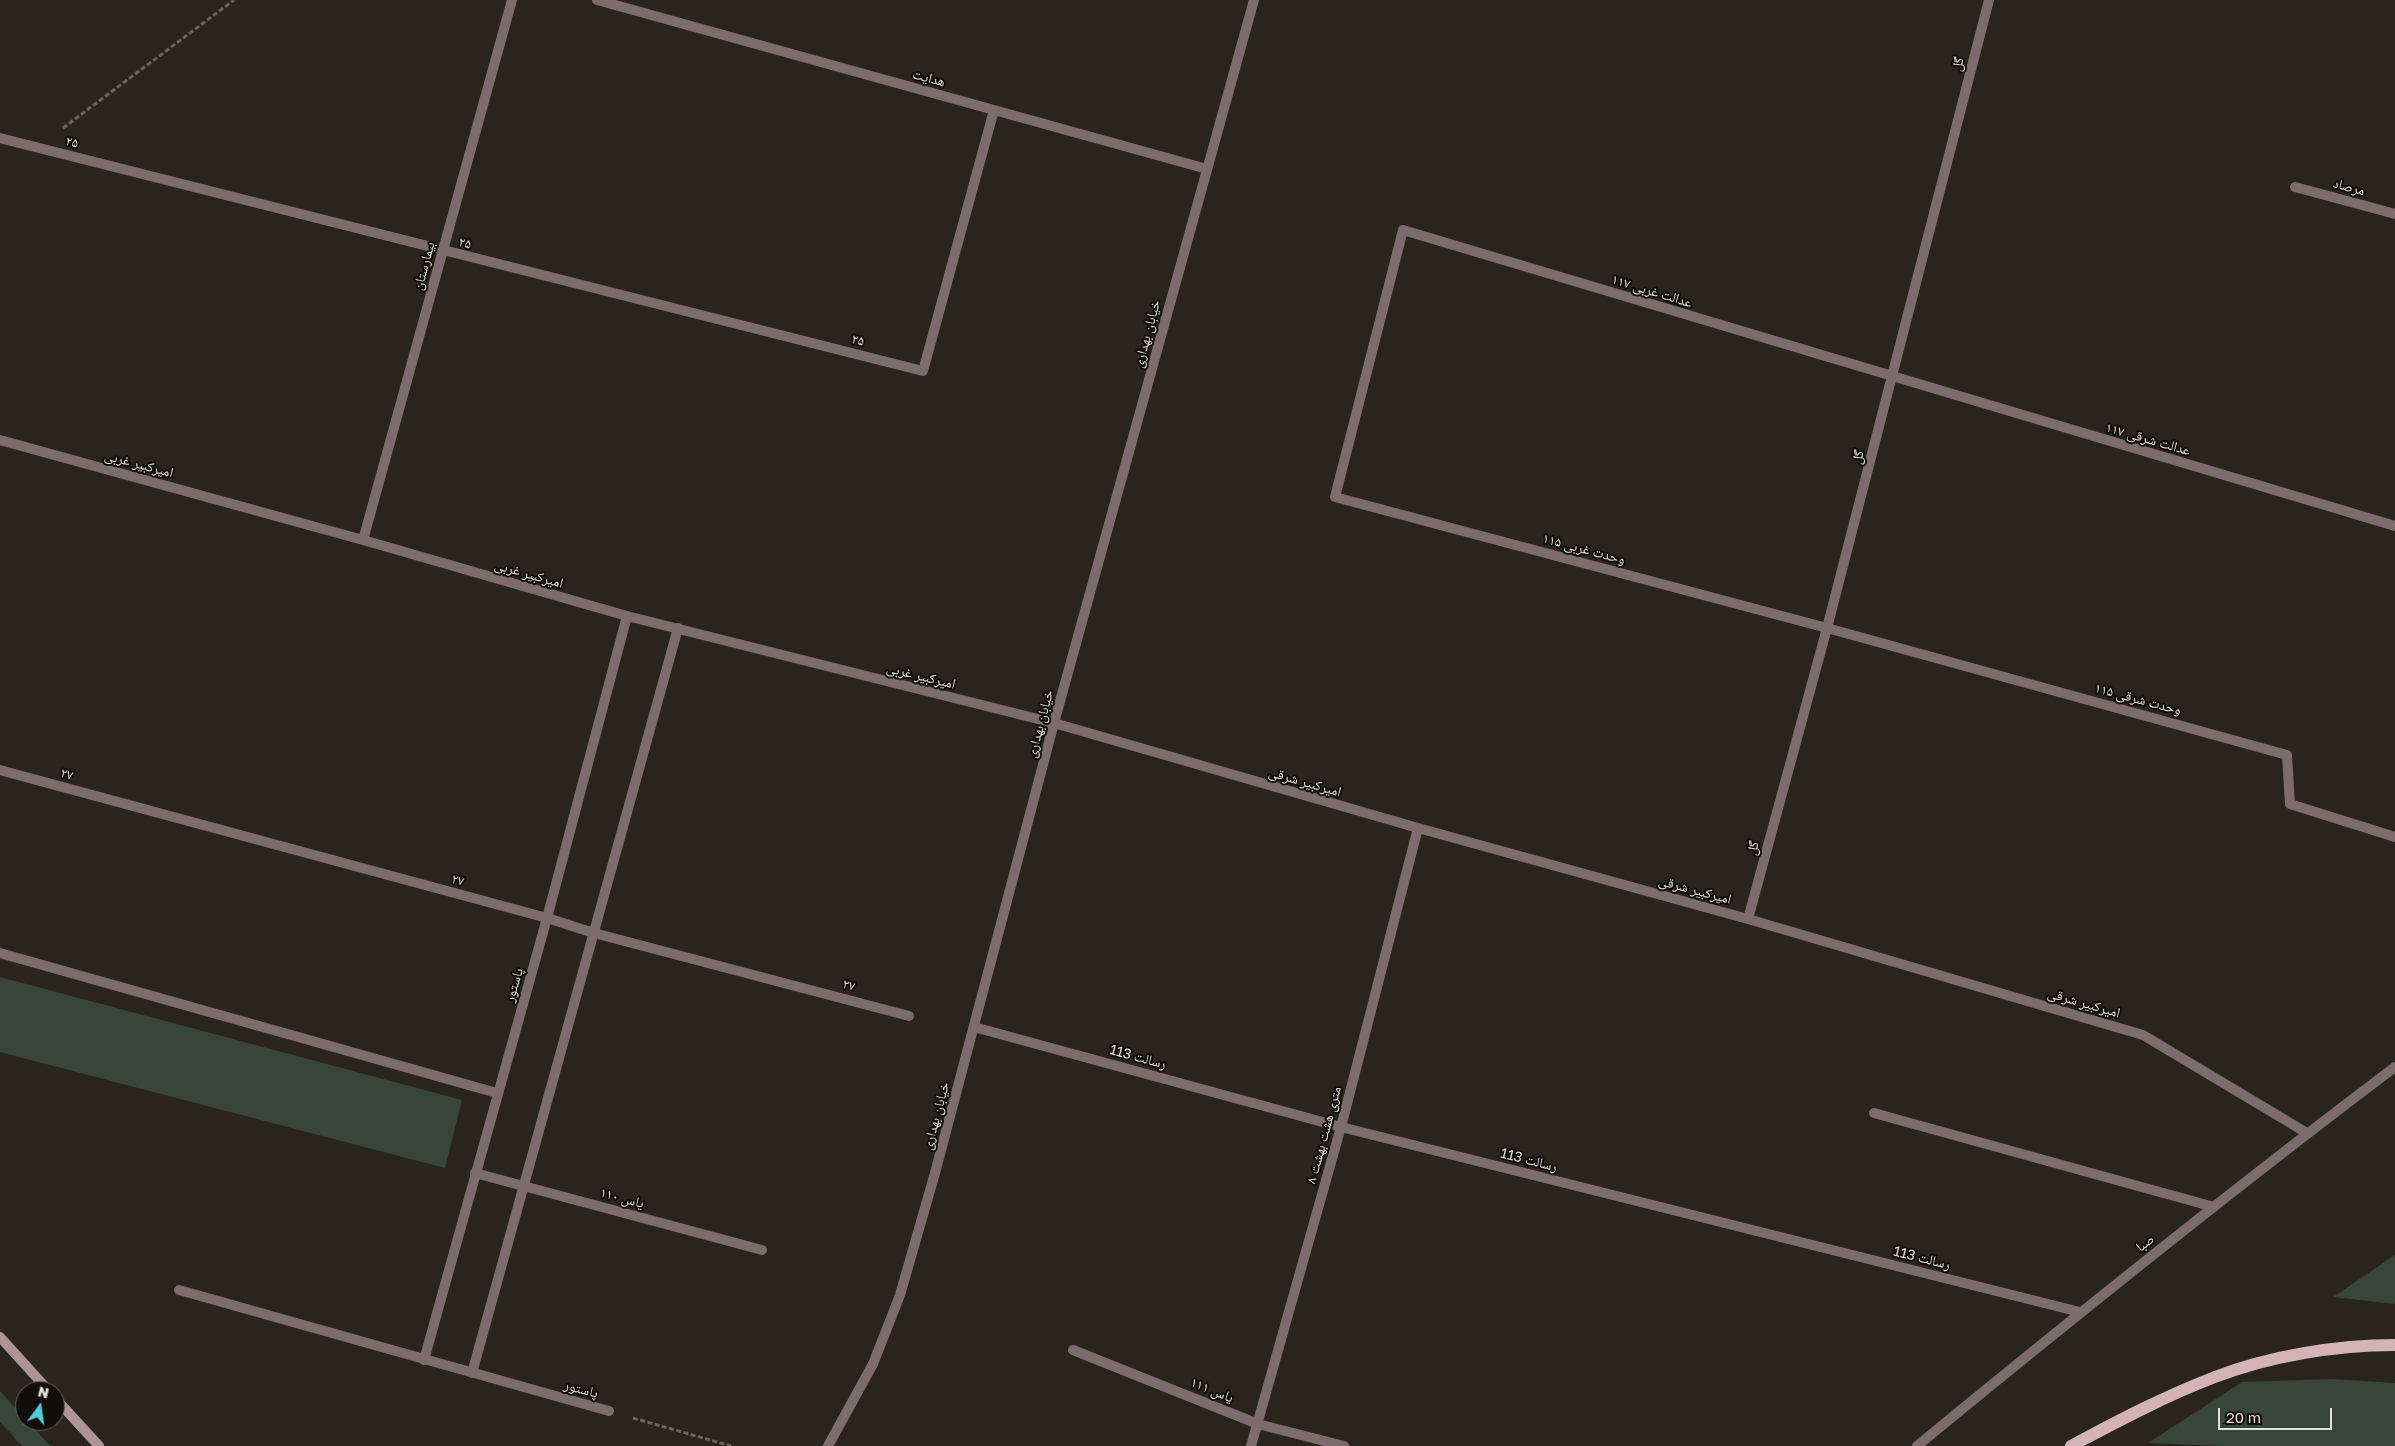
<!DOCTYPE html>
<meta charset="utf-8">
<style>
body{margin:0}
#map{position:relative;width:2395px;height:1446px;overflow:hidden;background:#2b241d;font-family:"Golos Text",sans-serif}
canvas{display:block}
.north{position:absolute;left:15px;top:1381px;width:50px;height:50px;box-sizing:border-box;background:#110e0b;border:1px solid #65625e;border-radius:50%;rotate:14deg;font-size:14px;font-weight:700;line-height:20px;text-align:center;color:#e4e0db}
.north::after{content:'';display:block;margin:auto;width:18px;height:22px;background:#52cbd8;clip-path:polygon(50% 0,100% 100%,50% 72%,0 100%)}
.scale{position:absolute;left:2218px;top:1408px;width:114px;height:22px;box-sizing:border-box;border:2px solid #e4e0db;border-top:0;padding-left:6px;font-size:15px;line-height:18px;white-space:nowrap;color:#e4e0db;-webkit-text-stroke:4px #110e0b;paint-order:stroke}
</style>
<div id="map">
<canvas width="2395" height="1446"></canvas>
<div class="north">N</div>
<div class="scale">20 m</div>
</div>
<script>
const c = document.querySelector('canvas').getContext('2d');
c.lineJoin = 'round';
function fillPath(path, color) {
  c.fillStyle = color;
  c.fill(path, 'evenodd');
}
function stroke(path, color, width, dash) {
  c.strokeStyle = color;
  c.lineWidth = width;
  c.lineCap = dash ? 'butt' : 'round';
  c.setLineDash(dash || []);
  c.stroke(path);
}
function write(font, color, halo, rows, align = 'center') {
  c.font = font + ' "Golos Text","Noto Naskh Arabic",sans-serif';
  c.lineWidth = 4;
  c.setLineDash([]);
  c.textBaseline = 'middle';
  c.strokeStyle = halo;
  c.fillStyle = color;
  for (const [text, x, y, turn = 0] of rows) {
    c.save();
    c.translate(x, y);
    c.rotate((+turn || 0) * Math.PI / 180);
    c.textAlign = isNaN(turn) ? turn : align;
    if (halo) c.strokeText(text, 0, 0);
    c.fillText(text, 0, 0);
    c.restore();
  }
}
fillPath(new Path2D(`
 M0 977 462 1100 445 1168 0 1052Z
 M2395 1255V1304L2333 1297Z
 M2333 1379 2395 1383V1446H2219L2148 1443 2242 1382Z
 M0 1391 50 1446H22L0 1422Z`), '#374639');
stroke(new Path2D(`
 M63 128 234 0
 M633 1418 731 1446`), '#6a645e', 3, [5, 2.5]);
stroke(new Path2D(`
 M994 110 1207 169
 M0 138 923 371 994 110 597 0
 M2295 187 2395 214
 M0 440 363 540 627 616 1054 723 1418 828 1748 919 2143 1035 2307 1133
 M2395 526 1403 230 1335 497 1827 628 2287 755 2290 804 2395 837
 M363 540 512 0
 M0 770 547 918 594 933 909 1016
 M1748 919 1827 628 1989 0
 M0 953 497 1093
 M974 1027 1341 1127 2080 1312
 M1874 1113 2214 1207
 M475 1173 762 1250
 M179 1290 609 1411
 M1073 1350 1258 1424 1344 1446
 M424 1360 547 918 627 616
 M472 1373 678 628
 M1251 1446 1341 1127 1418 828
 M1917 1446C2074 1317 2232 1190 2395 1067`), '#7c6c6e', 10);
stroke(new Path2D(`
 M828 1446 873 1364 900 1295 935 1173 1054 723 1254 0`), '#7c6c6e', 10);
stroke(new Path2D(`
 M0 1337 49 1391
 M55 1398 99 1446`), '#ad9597', 10);
stroke(new Path2D(`
 M2071 1446C2118 1421 2165 1396 2215 1377 2269 1356 2337 1345 2395 1345`), '#d3b4b6', 12);
write('14px', '#e4e0db', '#110e0b', [
 ["گل",1958,64,-76],
 ["هدایت",929,78,15],
 ["۲۵",72,142,14],
 ["مرصاد",2349,187,15],
 ["۲۵",465,243,14],
 ["بیمارستان",424,266,-75],
 ["۱۱۷ عدالت غربی",1652,291,17],
 ["خیابان بهداری",1147,334,-75],
 ["۲۵",858,340,14],
 ["۱۱۷ عدالت شرقی",2148,439,16],
 ["گل",1858,457,-75],
 ["امیرکبیر غربی",139,464,15],
 ["۱۱۵ وحدت غربی",1584,549,15],
 ["امیرکبیر غربی",529,574,16],
 ["امیرکبیر غربی",921,676,14],
 ["۱۱۵ وحدت شرقی",2138,699,15],
 ["خیابان بهداری",1040,724,-75],
 ["۲۷",67,774,15],
 ["امیرکبیر شرقی",1305,782,16],
 ["گل",1753,848,-75],
 ["۲۷",458,880,15],
 ["امیرکبیر شرقی",1695,890,15],
 ["پاستور",514,985,-74],
 ["۲۷",849,985,15],
 ["امیرکبیر شرقی",2084,1003,16],
 ["رسالت 113",1138,1057,15],
 ["خیابان بهداری",936,1116,-75],
 ["۸ متری هشت بهشت",1324,1135,-75],
 ["رسالت 113",1529,1160,14],
 ["یاس ۱۱۰",622,1198,15],
 ["صبا",2145,1243,-38],
 ["رسالت 113",1922,1258,14],
 ["پاستور",581,1389,15],
 ["یاس ۱۱۱",1212,1390,22]
]);
</script>
